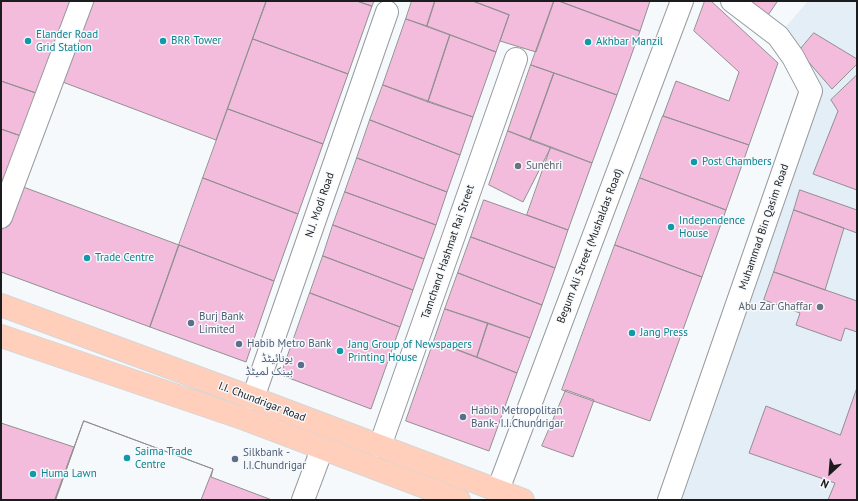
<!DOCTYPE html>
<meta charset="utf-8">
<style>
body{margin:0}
#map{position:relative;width:858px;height:501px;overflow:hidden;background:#f6f9fc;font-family:"PT Sans",sans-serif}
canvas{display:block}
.frame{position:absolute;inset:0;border:2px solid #1b1c1d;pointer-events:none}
.north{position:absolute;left:810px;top:453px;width:40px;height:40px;-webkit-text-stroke:3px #f6f9fc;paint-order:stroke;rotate:206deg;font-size:11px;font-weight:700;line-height:16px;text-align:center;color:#1b1c1d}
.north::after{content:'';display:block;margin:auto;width:14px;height:18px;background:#1b1c1d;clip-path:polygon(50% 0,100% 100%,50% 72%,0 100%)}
</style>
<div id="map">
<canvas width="858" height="501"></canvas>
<div class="frame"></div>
<div class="north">N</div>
</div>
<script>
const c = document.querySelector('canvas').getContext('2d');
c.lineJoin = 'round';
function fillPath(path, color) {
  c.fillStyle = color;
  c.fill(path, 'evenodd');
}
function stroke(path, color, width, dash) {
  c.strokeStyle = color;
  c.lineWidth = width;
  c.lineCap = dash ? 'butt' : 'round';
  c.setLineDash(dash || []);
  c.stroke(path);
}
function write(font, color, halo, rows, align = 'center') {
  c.font = font + ' "PT Sans","Noto Sans Arabic",sans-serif';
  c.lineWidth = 3;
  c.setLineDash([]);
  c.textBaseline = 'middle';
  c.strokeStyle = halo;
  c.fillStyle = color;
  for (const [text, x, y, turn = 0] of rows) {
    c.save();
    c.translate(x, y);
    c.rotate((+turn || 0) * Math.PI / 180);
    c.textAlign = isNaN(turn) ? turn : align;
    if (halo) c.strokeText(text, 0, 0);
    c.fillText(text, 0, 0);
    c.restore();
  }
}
fillPath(new Path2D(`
 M808 1H857V500H668L811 91 778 36Z`), '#e4eef6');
const building = new Path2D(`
 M1 1H70L36 93 1 81Z
 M89 1H266L216 140 60 81Z
 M267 1H357L372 6 348 74 253 39Z
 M357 1H374L372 6Z
 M412 1H435L427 26 406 19Z
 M435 1H473L509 15 496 52 427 26Z
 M473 1H554L536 52 500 41 509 15Z
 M554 1H559L640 31 617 95 531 65Z
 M559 1H650L640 31Z
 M705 1H711L778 63 749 145 663 116 676 81 729 101 739 72 694 31Z
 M744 1H775L777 2 766 18Z
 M406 19 450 35 428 102 383 85Z
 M814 33 857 59V64L832 89 799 51Z
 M450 35 496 52 473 117 428 102Z
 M253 39 348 74 323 144 228 109Z
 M531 65 554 73 530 140 508 131Z
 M554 73 617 95 592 163 530 140Z
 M857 75V190L813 174 838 111 831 100Z
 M1 81 36 93 21 136 1 129Z
 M383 85 473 117 460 155 370 120Z
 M228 109 323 144 298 214 203 178Z
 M663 116 749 145 726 210 640 178Z
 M370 120 460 155 447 192 357 158Z
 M1 129 21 136 5 180 1 179Z
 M508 131 551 147 523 202 489 185Z
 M551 147 592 163 568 230 527 215Z
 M357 158 447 192 436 225 345 192Z
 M203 178 298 214 274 281 179 245Z
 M640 178 726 210 702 277 615 245Z
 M18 185 179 245 150 327 1 272V232Z
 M800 190 857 210V233L794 210Z
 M345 192 436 225 424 259 333 225Z
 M484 200 568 230 555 268 471 237Z
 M794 210 844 228 825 290 774 272Z
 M333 225 424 259 413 290 323 256Z
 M471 237 555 268 542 305 458 273Z
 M179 245 274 281 246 362 150 327Z
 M615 245 702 277 650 421 562 390Z
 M323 256 413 290 400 327 310 293Z
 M774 272 857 301V332L845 328 841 341 796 325 800 313 764 300Z
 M458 273 542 305 530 338 445 309Z
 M310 293 400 327 371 409 281 375Z
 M445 309 488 323 477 357 434 341Z
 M488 323 530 338 517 373 477 357Z
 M434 341 517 373 489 451 406 421Z
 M857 388V500H828L835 483 749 453 766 406 840 435Z
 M566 390 594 400 573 457 542 446Z
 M84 421 213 469 201 500H55Z
 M84 421 213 469 211 477 272 500H56Z
 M1 423 74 447 55 500H1Z`);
fillPath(building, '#f3bcdc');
stroke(building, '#928f91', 1);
const minor = new Path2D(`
 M1 217 82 1
 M253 398 387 12
 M380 446 516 59
 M498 490 682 1
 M303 500 322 449
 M669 500 811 91 793 57 778 36 732 1`);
const major = new Path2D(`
 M1 305 253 398 523 500
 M1 336 245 419 459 500`);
stroke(minor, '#989b9e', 24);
stroke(major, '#d6d6d6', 24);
stroke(minor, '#fff', 22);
stroke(major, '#ffcfbb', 22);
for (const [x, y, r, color] of [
 [28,41,4,"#0f9aa8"],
 [163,41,4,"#0f9aa8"],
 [588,42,4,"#0f9aa8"],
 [694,162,4,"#0f9aa8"],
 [518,166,4,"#6b7280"],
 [671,227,4,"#0f9aa8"],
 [87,258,4,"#0f9aa8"],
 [820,307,4,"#6b7280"],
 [191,323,4,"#5c6f8a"],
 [632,333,4,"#0f9aa8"],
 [239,344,4,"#5c6f8a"],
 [340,351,4,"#0f9aa8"],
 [301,365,4,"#5c6f8a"],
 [463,417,4,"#5c6f8a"],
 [127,458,4,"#0f9aa8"],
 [235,459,4,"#5c6f8a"],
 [33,474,4,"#0f9aa8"]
]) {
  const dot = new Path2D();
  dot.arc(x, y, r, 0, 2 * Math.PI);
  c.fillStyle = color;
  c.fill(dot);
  stroke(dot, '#f6f9fc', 1.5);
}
write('11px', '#0d838f', '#f6f9fc', [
 ["Elander Road",36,35],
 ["Grid Station",36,48],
 ["BRR Tower",171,41],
 ["Akhbar Manzil",596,42],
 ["Post Chambers",702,162],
 ["Independence",679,221],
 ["House",679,234],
 ["Trade Centre",95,258],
 ["Jang Press",640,333],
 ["Jang Group of Newspapers",348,345],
 ["Printing House",348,358],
 ["Saima Trade",135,452],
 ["Centre",135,465],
 ["Huma Lawn",41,474]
], 'left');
write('11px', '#5b616d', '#f6f9fc', [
 ["Sunehri",526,166],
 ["Abu Zar Ghaffar",812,307,"right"]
], 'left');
write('11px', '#1b1c1d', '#f6f9fc', [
 ["N.J. Modi Road",320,205,-71],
 ["Muhammad Bin Qasim Road",764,227,-71],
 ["Begum Ali Street (Mushaldas Road)",590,246,-69],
 ["Tamchand Hashmat Rai Street",448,252,-71],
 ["I.I. Chundrigar Road",262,402,21]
]);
write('11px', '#4e5e75', '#f6f9fc', [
 ["Burj Bank",199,317],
 ["Limited",199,330],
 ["Habib Metro Bank",247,344],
 ["یونائیٹڈ",293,359,"right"],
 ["بینک لمیٹڈ",293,372,"right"],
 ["Habib Metropolitan",471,411],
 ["Bank- I.I.Chundrigar",471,424],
 ["Silkbank -",243,453],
 ["I.I.Chundrigar",243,466]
], 'left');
</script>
